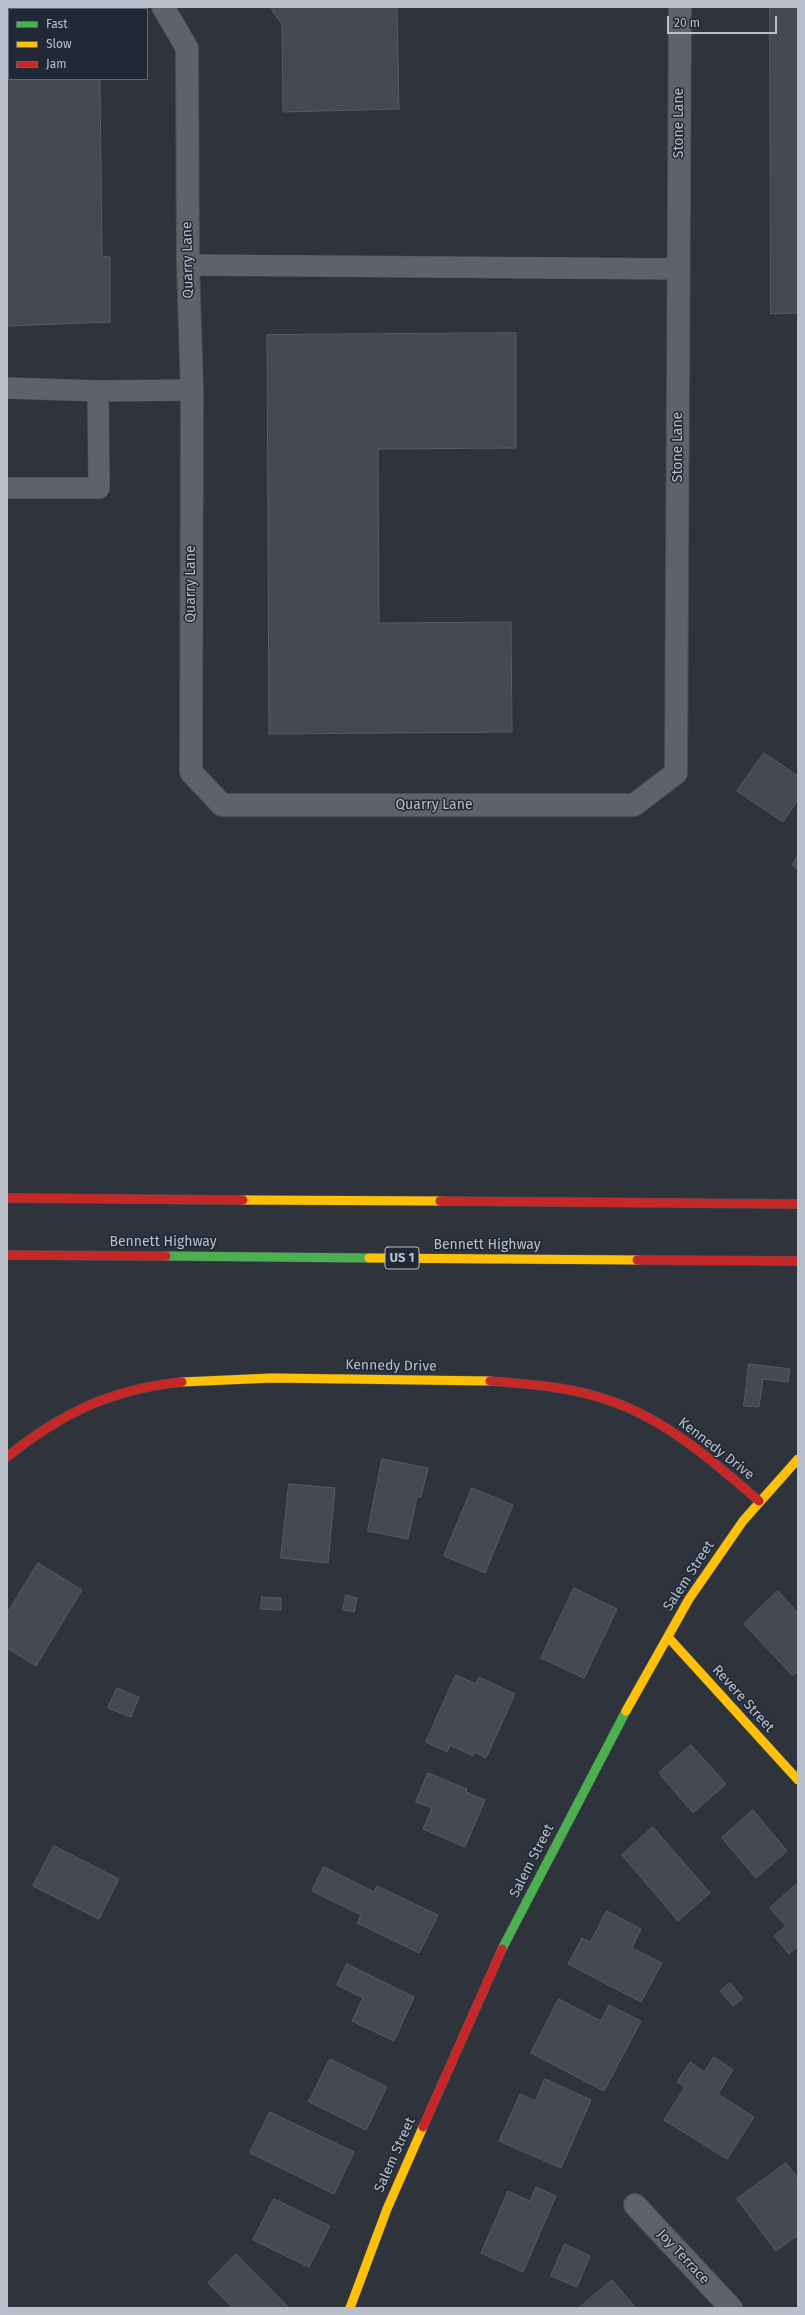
<!DOCTYPE html>
<style>
body{margin:0}
#map{position:relative;width:805px;height:2315px;overflow:hidden;background:#2f333b;font-family:"Fira Sans",sans-serif}
canvas{display:block}
.frame{position:absolute;inset:0;border:8px solid #bac0cb;pointer-events:none}
.legend{position:absolute;left:8px;top:8px;width:140px;height:72px;box-sizing:border-box;background:#212937;border:1px solid #5e6572;margin:0;padding:5px 7px;list-style:none;font-size:12px;color:#bac0cb}
.legend li{display:flex;align-items:center;gap:8px;height:20px}
.legend b{width:20px;border:1px solid #5e6572}
.scale{position:absolute;left:667px;top:16px;width:110px;height:18px;box-sizing:border-box;border:2px solid #bac0cb;border-top:0;padding-left:5px;font-size:12px;line-height:14px;white-space:nowrap;color:#bac0cb;-webkit-text-stroke:3px #212937;paint-order:stroke}
</style>
<div id="map">
<canvas width="805" height="2315"></canvas>
<div class="frame"></div>
<ul class="legend">
<li><b style="height:5px;background:#4caf50"></b>Fast</li>
<li><b style="height:5px;background:#ffc107"></b>Slow</li>
<li><b style="height:5px;background:#c62828"></b>Jam</li>
</ul>
<div class="scale">20 m</div>
</div>
<script>
const c = document.querySelector('canvas').getContext('2d');
c.lineJoin = 'round';
function fillPath(path, color) {
  c.fillStyle = color;
  c.fill(path, 'evenodd');
}
function stroke(path, color, width, dash) {
  c.strokeStyle = color;
  c.lineWidth = width;
  c.lineCap = dash ? 'butt' : 'round';
  c.setLineDash(dash || []);
  c.stroke(path);
}
function write(font, color, halo, rows, align = 'center') {
  c.font = font + ' "Fira Sans",sans-serif';
  c.lineWidth = 3;
  c.setLineDash([]);
  c.textBaseline = 'middle';
  c.strokeStyle = halo;
  c.fillStyle = color;
  for (const [text, x, y, turn = 0] of rows) {
    c.save();
    c.translate(x, y);
    c.rotate((+turn || 0) * Math.PI / 180);
    c.textAlign = isNaN(turn) ? turn : align;
    if (halo) c.strokeText(text, 0, 0);
    c.fillText(text, 0, 0);
    c.restore();
  }
}
const building = new Path2D(`
 M7 7H68L69 9H9V79H100L102 256 110 257V322L7 326Z
 M270 7H397L399 109 283 112 282 25Z
 M770 7H798V313L771 314Z
 M516 333V448L378 449 379 623 511 622 512 732 269 734 267 335Z
 M764 753 798 776V800L783 822 737 791Z
 M798 856V870L792 865Z
 M749 1364 790 1369 788 1382 763 1379 759 1407 744 1406Z
 M382 1459 428 1468 421 1497H417L408 1539 368 1531Z
 M289 1484 335 1488 328 1563 281 1558Z
 M472 1488 513 1505 485 1573 444 1556Z
 M38 1563 82 1590 36 1666 7 1648V1614Z
 M574 1588 617 1609 584 1678 541 1658Z
 M778 1591 798 1613V1671L793 1676 744 1624Z
 M346 1595 357 1598 354 1612 343 1610Z
 M262 1597 281 1598V1610L261 1609Z
 M456 1675 476 1684 479 1677 515 1694 486 1758 475 1752 473 1756 450 1745 447 1752 426 1742Z
 M117 1688 139 1697 131 1717 108 1708Z
 M691 1745 726 1784 693 1813 659 1773Z
 M428 1773 467 1789 466 1792 485 1800 465 1847 423 1829 432 1808 416 1802Z
 M753 1810 787 1851 756 1878 722 1838Z
 M653 1827 710 1893 678 1921 622 1855Z
 M54 1846 119 1879 99 1919 33 1886Z
 M324 1867 374 1892 377 1886 438 1915 419 1953 357 1923 361 1915 312 1891Z
 M798 1883V1946L789 1954 774 1936 786 1926 770 1908Z
 M607 1911 641 1929 632 1948 662 1963 641 2002 568 1964 582 1938 590 1942Z
 M347 1964 414 1997 394 2041 352 2021 363 1998 337 1985Z
 M730 1983 743 1998 733 2006 720 1991Z
 M559 1999 601 2021 609 2005 641 2021 604 2091 531 2053Z
 M714 2057 733 2070 718 2094 754 2117 727 2159 664 2120 685 2087 677 2082 690 2062 704 2072Z
 M330 2059 387 2087 366 2130 309 2102Z
 M545 2079 591 2100 561 2168 499 2141 520 2094 535 2101Z
 M270 2112 354 2152 334 2194 250 2153Z
 M786 2163 798 2178V2235L776 2251 737 2199Z
 M536 2187 556 2196 523 2272 481 2253 508 2191 530 2201Z
 M274 2199 330 2226 309 2267 253 2240Z
 M565 2244 590 2256 577 2287 551 2276Z
 M236 2254 289 2308H233L208 2283Z
 M612 2280 636 2308H579Z`);
fillPath(building, '#464950');
stroke(building, '#575b63', 1);
const lane = new Path2D(`
 M188 265 679 269
 M7 388 98 391 192 390
 M7 488H99L98 391`);
const street = new Path2D(`
 M163 7 187 48 188 265 192 390 191 772 222 805H634L676 773 680 7
 M635 2205 731 2308`);
const fast = new Path2D(`
 M166 1256 369 1258
 M502 1949 626 1711`);
const slow = new Path2D(`
 M243 1200 440 1201
 M369 1258 637 1260
 M182 1382 272 1378 490 1381
 M668 1637 798 1780
 M626 1711 689 1599 743 1521 798 1459
 M350 2308 387 2209 423 2127`);
const jam = new Path2D(`
 M7 1198 243 1200
 M440 1201 798 1204
 M7 1255 166 1256
 M637 1260 798 1261
 M490 1381C530 1384 572 1387 611 1401 668 1421 714 1462 759 1501
 M7 1457C61 1413 112 1389 182 1382
 M423 2127 502 1949`);
stroke(lane, '#4b4e54', 22);
stroke(street, '#4b4e54', 24);
stroke(fast, '#4b4e54', 10);
stroke(slow, '#4b4e54', 10);
stroke(jam, '#4b4e54', 10);
stroke(lane, '#5f6269', 21);
stroke(street, '#5f6269', 22);
stroke(fast, '#4caf50', 9);
stroke(slow, '#ffc107', 9);
stroke(jam, '#c62828', 9);
for (const [x, y, w] of [
 [402,1258,34]
]) {
  const box = new Path2D();
  box.roundRect(x - w / 2, y - 11, w, 22, 3);
  c.fillStyle = '#212937';
  c.fill(box);
  stroke(box, '#bac0cb', 1);
}
write('bold 13px', '#bac0cb', null, [
 ["US 1",402,1258]
]);
write('14px', '#bac0cb', '#212937', [
 ["Stone Lane",679,123,-90],
 ["Quarry Lane",188,260,-91],
 ["Stone Lane",678,447,-90],
 ["Quarry Lane",191,584,-90],
 ["Quarry Lane",434,805],
 ["Bennett Highway",163,1242],
 ["Bennett Highway",487,1245],
 ["Kennedy Drive",391,1366,1],
 ["Kennedy Drive",716,1449,38],
 ["Salem Street",689,1576,-57],
 ["Revere Street",743,1699,48],
 ["Salem Street",532,1861,-63],
 ["Salem Street",395,2155,-66],
 ["Joy Terrace",683,2257,47]
]);
</script>
